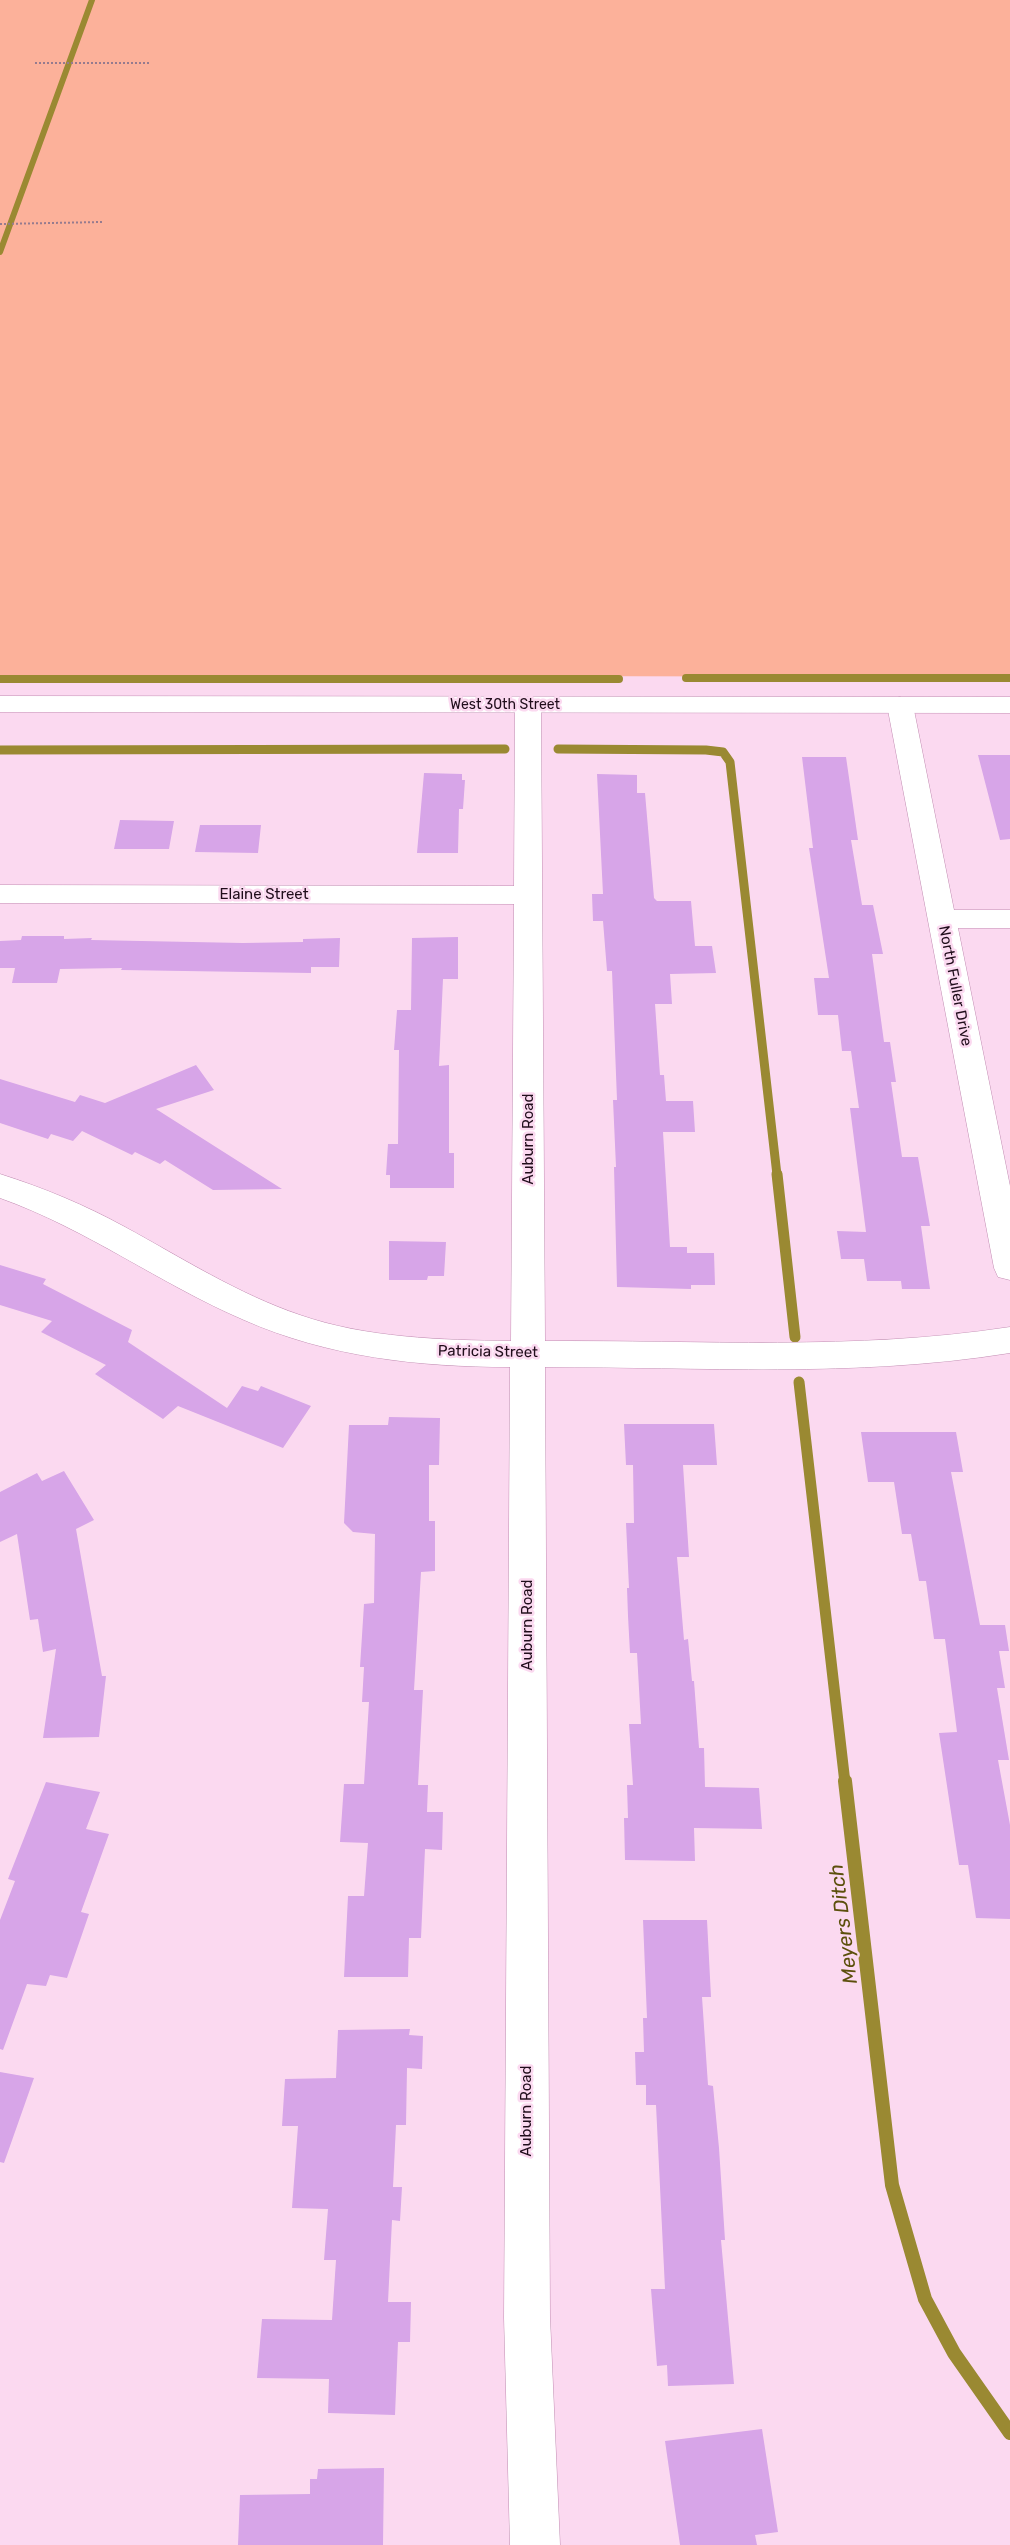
<!DOCTYPE html>
<style>
body{margin:0}
canvas{display:block;background:#fbd9f0}
</style>
<canvas width="1010" height="2545"></canvas>
<script>
const c = document.querySelector('canvas').getContext('2d');
c.lineJoin = 'round';
function fillPath(path, color) {
  c.fillStyle = color;
  c.fill(path, 'evenodd');
}
function stroke(path, color, width, dash) {
  c.strokeStyle = color;
  c.lineWidth = width;
  c.lineCap = dash ? 'butt' : 'round';
  c.setLineDash(dash || []);
  c.stroke(path);
}
function write(font, color, halo, rows, align = 'center') {
  c.font = font + ' Rubik,sans-serif';
  c.lineWidth = 5;
  c.setLineDash([]);
  c.textBaseline = 'middle';
  c.strokeStyle = halo;
  c.fillStyle = color;
  for (const [text, x, y, turn = 0] of rows) {
    c.save();
    c.translate(x, y);
    c.rotate((+turn || 0) * Math.PI / 180);
    c.textAlign = isNaN(turn) ? turn : align;
    if (halo) c.strokeText(text, 0, 0);
    c.fillText(text, 0, 0);
    c.restore();
  }
}
fillPath(new Path2D(`
 M0 0H1010V677L0 675Z`), '#fcb19a');
stroke(new Path2D(`
 M0 252 92 0`), '#9a8932', 6);
stroke(new Path2D(`
 M686 678H1010
 M0 679H619`), '#9a8932', 8);
stroke(new Path2D(`
 M558 749 706 750 723 752 730 762 777 1175
 M0 750 505 749`), '#9a8932', 9);
stroke(new Path2D(`
 M777 1174 795 1337
 M799 1382 845 1783`), '#9a8932', 11);
stroke(new Path2D(`
 M845 1781 892 2185 925 2299 954 2353 1010 2433`), '#9a8932', 14);
fillPath(new Path2D(`
 M978 755H1010V839L1000 840Z
 M802 757H846L858 840H851L862 905H873L883 954H872L884 1042H890L896 1082H891L902 1157H918L930 1226H921L930 1289H902L901 1281H867L864 1259H841L837 1231 866 1232 850 1108H859L851 1051H842L838 1015H818L814 978H829L809 848H813Z
 M424 773 462 774V780H465L463 809H459L458 853H417Z
 M597 774 637 775V793H645L654 898 657 901H691L695 946H712L716 973 670 974 672 1004H655L660 1075H664L666 1101H693L695 1132H663L670 1247H687V1253H714L715 1285H691V1289L617 1287 614 1167H616L613 1100H617L612 971H607L603 921H593L592 894H603Z
 M120 820 174 821 169 849H114Z
 M200 825H261L258 853 195 852Z
 M22 936H64V939L92 938 91 940 243 943 303 942V939L340 938 339 967H311V973L121 970 122 968 60 969 57 983H12L15 968H0V941L21 940Z
 M458 937V979H443L439 1066 449 1065V1153H454V1188H390V1175H386L388 1144H398L399 1050H394L397 1010H411L412 938Z
 M196 1065 214 1090 156 1109 282 1189 213 1190 165 1160 160 1164 135 1152 132 1155 82 1131 73 1141 51 1134 48 1139 0 1123V1079L75 1102 80 1095 105 1103Z
 M389 1241 446 1242 444 1276H428L427 1280H389Z
 M0 1265 46 1279 43 1284 132 1330 128 1342 227 1408 242 1386 258 1391 261 1386 311 1406 283 1448 178 1406 163 1419 95 1374 106 1365 41 1332 52 1321 0 1305Z
 M389 1417 440 1418 439 1465H429V1521H435V1571L421 1572 414 1690H423L418 1785H428L427 1812H443L442 1850 425 1849 421 1938H409L408 1977H344L348 1896H364L368 1843 340 1842 344 1784H364L369 1702H362L364 1667H360L364 1604 374 1603 375 1534 353 1532 344 1523 349 1425H388Z
 M624 1424H714L717 1465H683L689 1557H677L684 1640 688 1639 692 1681H694L699 1748H704L705 1787 759 1788 762 1829 694 1828 695 1861 625 1860 624 1818H628L627 1785H633L629 1724H641L637 1653H630L628 1616 627 1588H629L626 1523H634L633 1465H626Z
 M861 1432H956L963 1472H951L980 1625H1005L1009 1651H999L1005 1688H997L1009 1760H998L1010 1825V1919L976 1918 968 1865H959L939 1733 957 1732 945 1639H934L926 1581H919L911 1534H902L894 1482H868Z
 M64 1471 94 1520 76 1529 102 1676H106L99 1737 43 1738 56 1649 43 1652 38 1619 30 1620 17 1534 0 1542V1492L37 1473 42 1481Z
 M46 1782 100 1792 86 1829 109 1834 81 1912 89 1914 67 1978 50 1975 46 1986 27 1984 3 2050 0 2049V1920L15 1881 8 1879Z
 M643 1920H707L711 1997H702L708 2085 713 2086 719 2148 725 2240H721L734 2384 668 2386 667 2365 657 2366 651 2289H665L656 2105H646V2085H636L635 2052H644L643 2018H647Z
 M410 2029 409 2035 423 2036 422 2069 407 2068 406 2125H396L393 2187H402L400 2221 392 2220 388 2302H411L410 2342H398L395 2415 328 2413 329 2379 257 2378 262 2319 332 2320 336 2260H324L328 2209 292 2208 298 2126H282L285 2079 336 2078 338 2030Z
 M0 2072 34 2078 4 2163 0 2162Z
 M762 2429 778 2532 755 2535 757 2545H680L665 2441Z
 M384 2468 383 2545H238L240 2495 310 2494V2479H317L318 2469Z`), '#d7a5e8');
const street = new Path2D(`
 M528 697 537 700 541 705 545 1341C700 1340 855 1351 1010 1327V1353C855 1378 700 1367 545 1367L550 2317 560 2545H510L504 2317 510 1367C419 1367 328 1357 244 1320 160 1284 87 1229 0 1198V1174C44 1188 85 1205 125 1227 182 1258 238 1294 300 1315 366 1338 441 1340 511 1341L514 904 0 903V885L514 886 515 705 519 700Z
 M900 697 909 700 913 705 954 910H1010V928H958L1010 1186V1280L998 1277 994 1268 887 705 891 700Z`);
const secondary = new Path2D(`
 M0 696 1010 697V713L0 712Z`);
stroke(street, '#c18db2', 1);
stroke(secondary, '#c18db2', 1);
stroke(new Path2D(`
 M35 63H149
 M0 224 102 222`), '#967b8e', 2, [2, 2]);
fillPath(street, '#fff');
fillPath(secondary, '#fff');
write('14px', '#200d1b', '#fbd9f0', [
 ["West 30th Street",505,705]
]);
write('15px', '#200d1b', '#fbd9f0', [
 ["Elaine Street",264,895],
 ["North Fuller Drive",955,986,79],
 ["Auburn Road",529,1139,-90],
 ["Patricia Street",488,1352,1],
 ["Auburn Road",528,1625,-90],
 ["Auburn Road",527,2111,-90]
]);
write('italic 20px', '#5c4f0c', '#fbd9f0', [
 ["Meyers Ditch",844,1924,-97]
]);
</script>
